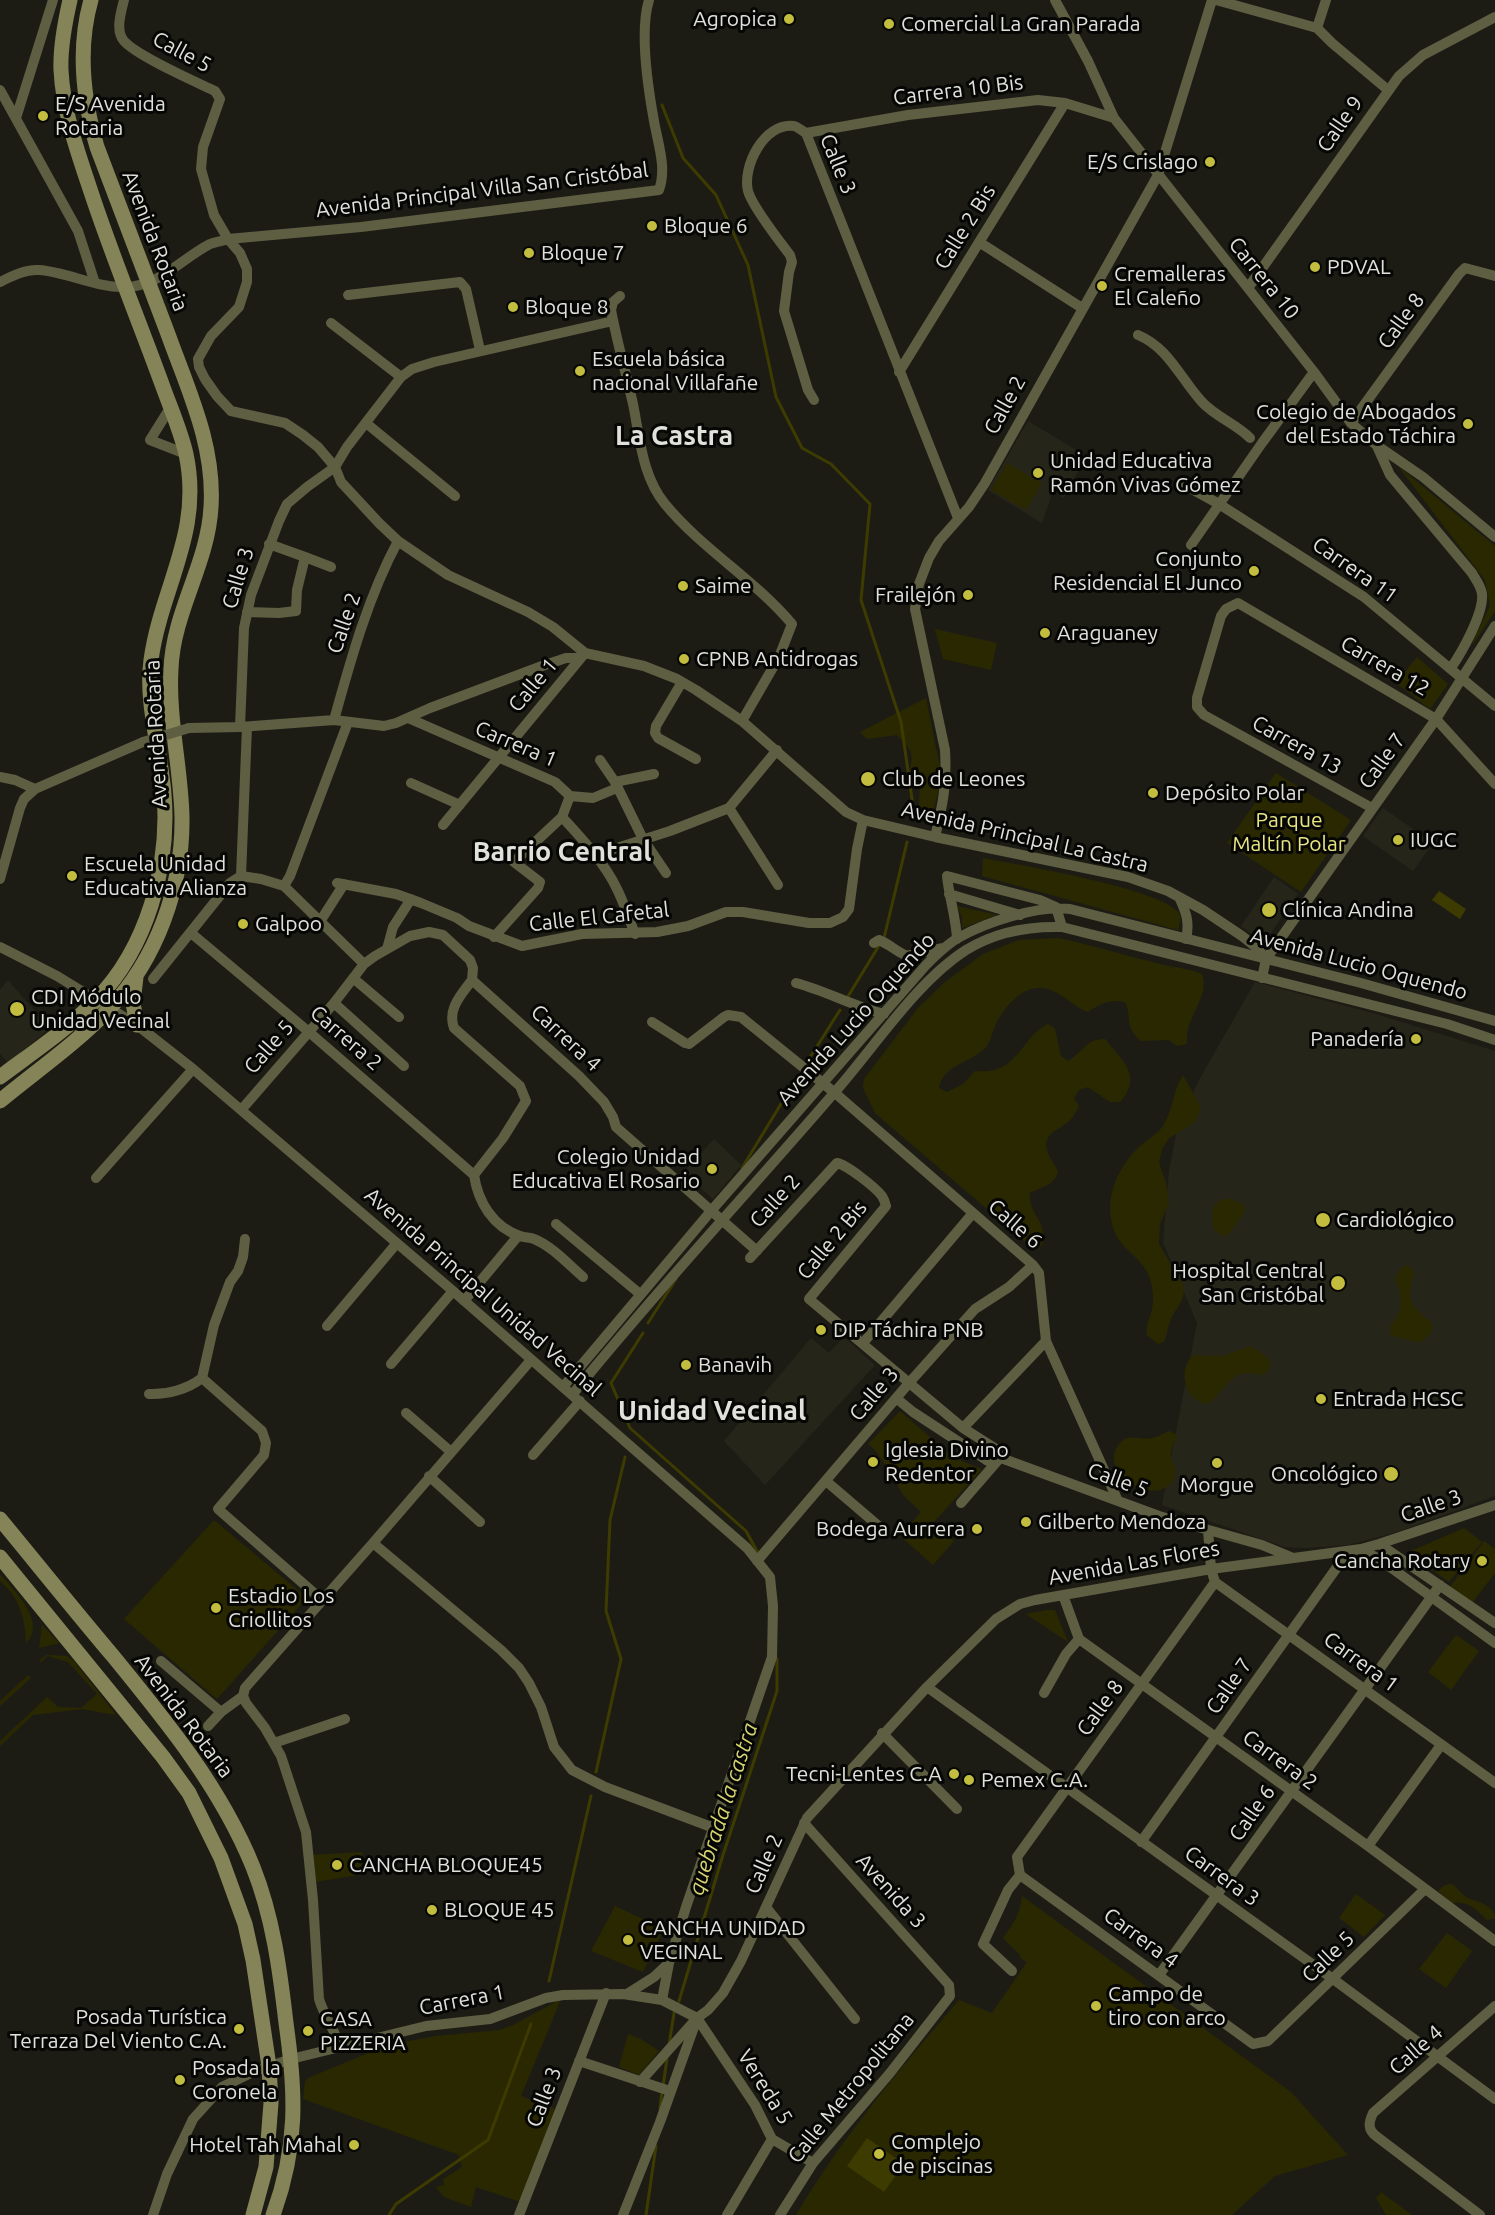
<!DOCTYPE html>
<meta charset="utf-8">
<style>
body{margin:0}
canvas{display:block;background:#1c1c15}
</style>
<canvas width="1495" height="2215"></canvas>
<script>
const c = document.querySelector('canvas').getContext('2d');
c.lineJoin = 'round';
function fillPath(path, color) {
  c.fillStyle = color;
  c.fill(path, 'evenodd');
}
function stroke(path, color, width, dash) {
  c.strokeStyle = color;
  c.lineWidth = width;
  c.lineCap = dash ? 'butt' : 'round';
  c.setLineDash(dash || []);
  c.stroke(path);
}
function write(font, color, halo, rows, align = 'center') {
  c.font = font + ' Ubuntu,sans-serif';
  c.lineWidth = 6;
  c.setLineDash([]);
  c.textBaseline = 'middle';
  c.strokeStyle = halo;
  c.fillStyle = color;
  for (const [text, x, y, turn = 0] of rows) {
    c.save();
    c.translate(x, y);
    c.rotate((+turn || 0) * Math.PI / 180);
    c.textAlign = isNaN(turn) ? turn : align;
    if (halo) c.strokeText(text, 0, 0);
    c.fillText(text, 0, 0);
    c.restore();
  }
}
fillPath(new Path2D(`
 M1028 421 1086 456 1064 498 1053 491 1042 523 988 490Z
 M1383 808 1433 843 1413 871 1363 836Z
 M1274 877 1298 894 1264 943 1241 926Z
 M8 980 50 1028 8 1063 0 1053V990Z
 M1255 982 1376 1014 1495 1051V1496L1400 1531 1348 1545 1305 1548 1285 1547 1162 1505 1197 1323 1163 1242 1169 1171 1178 1125 1200 1078Z
 M714 1139 741 1165 713 1199 683 1173Z
 M844 1337 875 1365 765 1485 724 1441 811 1338 829 1353Z`), '#262519');
fillPath(new Path2D(`
 M1007 463 1042 483 1026 510 991 490Z
 M1398 466 1495 546V611L1473 644 1472 643 1490 606 1485 580Z
 M935 629 997 643 991 670 943 659Z
 M1417 657 1448 684 1430 709 1396 683Z
 M926 698 942 778 930 823 918 819 920 787 904 784C914 760 917 754 897 735L867 739 860 732Z
 M1276 773 1351 820 1301 892 1227 843Z
 M983 858C1019 865 1158 888 1178 912 1182 917 1180 924 1178 930L982 876Z
 M957 906 997 915 962 928V917Z
 M1058 938C1093 945 1126 956 1160 964 1174 968 1189 968 1202 974 1210 1000 1184 1016 1187 1044L1177 1046 1169 1040 1141 1041C1123 1025 1133 1019 1125 1002 1110 999 1100 1004 1088 1012 1071 1006 1058 987 1039 988 1019 988 1003 1009 995 1026 992 1033 991 1041 986 1047 971 1064 944 1063 939 1088L947 1092 963 1084 975 1071C1018 1076 1019 1039 1048 1024L1055 1029 1061 1056 1068 1061C1082 1053 1087 1038 1105 1039 1121 1060 1144 1075 1120 1102H1110L1088 1087 1079 1090 1074 1098 1079 1106C1076 1112 1073 1118 1068 1122 1057 1131 1043 1133 1047 1150 1049 1158 1055 1164 1058 1172 1052 1187 1043 1186 1030 1193 1028 1215 1046 1218 1043 1243L1037 1250 1029 1245 875 1113 863 1088 864 1079 918 1008 945 982 983 954 1019 940Z
 M1183 1075 1200 1105V1112L1193 1124 1169 1138 1162 1149 1159 1163 1166 1183 1169 1203 1160 1224 1159 1244 1183 1285C1187 1302 1174 1308 1170 1322 1167 1329 1167 1336 1164 1342L1158 1344 1147 1335C1145 1325 1150 1319 1152 1309 1154 1300 1153 1290 1151 1282 1146 1259 1121 1251 1114 1230 1104 1202 1115 1172 1136 1150 1144 1141 1156 1136 1163 1126 1173 1110 1173 1090 1183 1075Z
 M1222 1199H1230L1243 1204 1245 1211 1230 1233 1225 1237 1214 1230C1212 1216 1209 1208 1222 1199Z
 M1408 1265 1414 1272C1407 1301 1409 1304 1432 1323V1332L1421 1342C1416 1342 1394 1337 1391 1335 1388 1324 1395 1322 1399 1312 1403 1300 1400 1290 1395 1278L1403 1266Z
 M1251 1346 1268 1358 1271 1364 1268 1371 1263 1375C1258 1375 1254 1373 1249 1373 1229 1371 1222 1396 1207 1404 1185 1400 1177 1371 1193 1355L1222 1356Z
 M900 1411 954 1458 982 1469 934 1522 954 1541 933 1565 900 1536 921 1512 903 1495 891 1473 875 1450 868 1444Z
 M1169 1431 1177 1435C1176 1440 1172 1447 1171 1452 1170 1462 1179 1468 1174 1479 1157 1510 1093 1472 1121 1442 1130 1433 1141 1441 1152 1438 1158 1437 1163 1434 1169 1431Z
 M214 1520 307 1598 217 1699 124 1619Z
 M1464 1528 1482 1542 1449 1582 1412 1555 1411 1551Z
 M1484 1541 1495 1549V1573L1472 1603 1450 1587Z
 M0 1574C13 1589 48 1623 26 1643 25 1618 20 1598 0 1581Z
 M1047 1610H1055L1068 1642 1026 1614Z
 M42 1625 59 1643 39 1648Z
 M1456 1635 1479 1651 1451 1690 1428 1672Z
 M47 1655 67 1656 74 1661 116 1715 82 1709 33 1715 0 1746V1741L47 1697 58 1707 81 1708 97 1694 68 1662 48 1656 41 1662 39 1660Z
 M28 1675 31 1678 0 1706V1701Z
 M362 1852 365 1874 315 1882 309 1855Z
 M1452 1884C1457 1887 1462 1895 1468 1898 1478 1902 1494 1905 1495 1918L1487 1920C1477 1910 1468 1900 1452 1903L1438 1891 1445 1885Z
 M1356 1894 1385 1915 1364 1937 1339 1918Z
 M1022 1896 1291 2092 1348 2155 1275 2176 1232 2215H796C842 2137 900 2069 959 2000L992 2013 1027 1962 1020 1958 1021 1956 1003 1938C1013 1924 1020 1915 1022 1896Z
 M615 1906 664 1929 643 1972 591 1951Z
 M1447 1933 1472 1951 1446 1988 1419 1969Z
 M561 1999 521 2096 556 2109 521 2202 476 2187 471 2207 444 2197 436 2187 444 2185 443 2179 462 2167 459 2155 303 2099 305 2082 308 2078 388 2045 436 2036 500 2030 513 2025Z
 M628 2034 641 2039 659 2051 639 2075 619 2067Z
 M1381 2192 1412 2215H1386L1376 2198Z`), '#2a2800');
fillPath(new Path2D(`
 M1439 891 1466 909 1460 919 1432 900Z
 M867 2138 904 2164 884 2192 847 2166Z`), '#3d3b00');
stroke(new Path2D(`
 M662 105 683 158 716 195 748 265 776 397 802 448 831 464 870 504 861 600 901 722 915 820
 M884 938 907 842
 M847 998 880 944
 M809 1059 840 1010
 M742 1168 798 1076
 M648 1323 676 1279
 M643 1333 611 1383 630 1428 746 1531 758 1553
 M596 1772 621 1659 606 1611 610 1520 625 1457
 M549 1981 591 1796
 M679 2001 723 1855 777 1691V1659
 M669 2045 674 2013
 M663 2086 667 2059
 M660 2108 662 2092
 M389 2215 396 2204 488 2140 531 2024
 M646 2215 656 2146`), '#3d3b00', 3);
stroke(new Path2D(`
 M124 0C121 12 115 31 124 41 137 56 194 81 215 91L220 99 203 147 201 169 214 215 228 239 240 253 247 269V282L239 307 211 336 198 359 199 367 205 379 217 396 231 411 285 423 303 435 318 447 335 467 341 482 379 523 398 541 448 575 528 612 553 627 585 653 644 666 677 679 696 690 742 721 846 812 863 820 935 837 1128 877 1168 891 1203 910 1242 936 1256 947 1266 959
 M1055 0 1088 61 1114 118 1314 372 1351 423 1375 444 1423 477 1495 537
 M1216 0 1317 28 1332 43 1388 90
 M1317 28 1326 0
 M0 90 78 231 95 283
 M16 118 53 0
 M806 133 908 115 1038 100 1065 103 1114 118
 M979 242 1082 308
 M0 282C12 276 26 269 39 270 68 272 96 288 125 287 160 286 181 259 210 244 216 242 223 241 228 239L361 227 659 190C667 168 658 144 654 121 648 88 639 32 649 0
 M1248 288 1399 76 1423 55 1495 17
 M348 295 460 282 466 289 480 350
 M620 296 613 302 611 310C617 342 626 373 633 404 640 438 642 476 665 504 702 549 754 579 792 624L779 657 742 721
 M331 323 401 377
 M1138 335C1169 348 1180 378 1202 402 1216 417 1236 424 1250 438
 M899 372 1065 103
 M814 400 808 390 784 311 789 272 792 262 790 255C780 242 752 206 748 191 742 167 764 122 794 126 798 127 802 131 806 133L958 518
 M170 408 150 440 186 454
 M366 423 455 496
 M1351 423 1459 274 1465 268 1495 276
 M1376 444 1390 475 1472 573C1476 580 1481 586 1482 594 1484 613 1462 652 1451 668
 M1181 483 1219 504 1364 597 1495 706
 M1191 545 1262 443 1314 372
 M305 557 331 567
 M247 612 279 613 296 611 297 590 305 557 269 544
 M682 682 656 726 655 733 658 738 696 759
 M408 718 555 782 570 796 562 817C582 839 604 862 617 889 624 903 629 919 635 934
 M334 720C351 659 368 597 398 541
 M240 727 244 628 251 595 279 521 287 504 307 487 335 467 347 447 401 377 412 369 434 362 613 321
 M189 728 240 727 334 720 384 726 396 723 430 708 542 666 566 658H581
 M600 760 615 782 643 839 666 873
 M0 777 15 780 35 789
 M615 782 654 774
 M411 783 460 805
 M570 796 593 798 617 788
 M729 808 778 885
 M1372 808 1204 715 1197 707V698L1221 616 1226 609 1238 603 1436 719 1495 784
 M443 825 585 653
 M935 837C943 804 947 784 945 750L915 609 919 584 929 558 939 541 969 507 985 483 1158 175 1212 0
 M595 855 670 831 729 808 777 750
 M241 876 261 879 284 886 364 964
 M241 876 247 727
 M0 879 20 808 24 799 35 789 143 742
 M337 883 396 894 421 903 457 918 469 926 522 946 582 934 657 932 688 926 726 912H743L809 923H830L843 917 849 909 857 849 863 820
 M284 886 290 876 348 722
 M949 894 1020 915
 M1179 897C1186 912 1190 922 1186 939
 M321 920 344 884
 M191 933 309 1032 474 1175
 M494 937 538 888 540 882 514 862 562 817
 M957 939C956 917 949 897 947 876L1040 900 1056 907 1062 927
 M874 943 879 940C889 944 896 951 905 955 910 957 935 949 944 948
 M0 947 57 976 137 1025 193 1069 453 1291 747 1548 770 1577 773 1606 772 1657 686 1907 669 1963 662 2000
 M387 949 393 927 411 899
 M353 978 399 1017
 M1262 978 1266 959 1436 719 1495 626
 M153 979 230 883 241 876
 M472 980C461 995 447 1009 454 1028L520 1086 526 1101 503 1138 474 1175
 M796 983C826 991 853 1006 884 1014
 M334 1003 404 1066
 M652 1022 685 1043 689 1044 724 1017 728 1015 741 1017 835 1093 1033 1265 1039 1273 1046 1341 1118 1501
 M242 1109 334 1003 364 964 375 956 410 936 429 932 443 935 470 960 473 968 472 980 579 1076 604 1102 613 1117 616 1127 757 1251
 M474 1175C478 1202 493 1227 520 1236 525 1238 530 1237 534 1239 552 1246 569 1265 583 1277
 M96 1178 193 1069
 M556 1224 640 1294
 M750 1258 837 1163C847 1165 875 1187 882 1196 884 1199 885 1202 886 1206L809 1299 963 1428 996 1449 1001 1458
 M464 1301 518 1236
 M327 1326 397 1243
 M863 1343 973 1213
 M391 1364 453 1291
 M202 1378 214 1325 230 1282 238 1271 243 1257 245 1239
 M563 1387 711 1211 926 965C936 955 946 945 958 938 986 922 1038 905 1070 909L1361 983 1495 1021
 M149 1394C167 1395 188 1389 202 1378L262 1431 266 1443 264 1455 218 1509 322 1600
 M572 1395C656 1291 747 1194 834 1093 874 1048 916 982 966 950 995 932 1028 926 1062 927L1447 1024 1495 1040
 M896 1398 913 1412 988 1461 1001 1458 1159 1516 1262 1545 1291 1557
 M406 1413 450 1451
 M963 1428 1046 1341
 M533 1455 580 1401
 M429 1476 480 1522
 M826 1481 881 1528
 M961 1503 1000 1458
 M1208 1530 1211 1569 1215 1582 1495 1783
 M373 1543 501 1650 519 1668 529 1683 541 1707 554 1747 572 1770 605 1787 714 1828
 M1379 1544 1495 1623
 M1361 1549 1379 1559 1495 1643
 M757 1561 909 1383 975 1309 1009 1287 1033 1265
 M1215 1582 1017 1857 1020 1875 1253 2044 1268 2041 1425 1889
 M1063 1595 1079 1639 1368 1846 1495 1941
 M161 1661 221 1712
 M927 1687 1333 1979 1495 2099
 M1044 1693 1066 1654 1079 1639
 M208 1726 221 1712 243 1696
 M882 1733 957 1809
 M274 1743 345 1719
 M1141 1842 1340 1563 1347 1551
 M1368 1846 1441 1745
 M766 1907 855 2019
 M1012 1971 983 1944 1008 1890 1020 1875
 M1159 1975 1440 1585
 M627 1994 654 1977 669 1963
 M340 2047C335 2030 324 2016 319 1999L313 1900 306 1832 281 1756 265 1728 246 1703 243 1696 245 1688 373 1543 531 1360
 M579 2061 670 2091
 M640 2082 697 2018 708 2010 723 1993 741 1961 807 1818 927 1687 996 1619 1020 1604 1035 1600 1211 1569 1361 1549 1379 1544 1495 1505
 M153 2215 167 2174 193 2119 222 2087 253 2072 291 2059 426 2026 490 2019 546 1998 563 1995 623 1994 662 2000 697 2018 755 2105 772 2139 813 2163
 M519 2215 606 1993
 M623 2215 660 2122 694 2027
 M727 2215 772 2139
 M780 2215 813 2163 890 2073 950 1996 949 1985 804 1823
 M1480 2215 1376 2136C1367 2129 1369 2122 1373 2113L1495 2006`), '#5e5e43', 10);
stroke(new Path2D(`
 M136 977 133 1003 137 1025
 M0 1077C32 1053 68 1029 96 1000 147 948 170 866 164 794 161 751 145 703 151 660 161 587 203 533 186 454 181 432 171 409 163 387 139 321 112 256 90 189 77 150 63 111 61 70 60 47 65 22 70 0
 M0 1101C35 1072 78 1042 109 1009 157 959 183 886 182 817 181 768 168 718 171 669 173 612 208 564 211 507 215 445 188 390 168 334 144 272 121 209 97 147 83 99 77 49 91 0
 M0 1519C38 1565 75 1611 113 1656 167 1722 221 1788 253 1867 273 1917 280 1971 286 2023 296 2093 298 2147 273 2215
 M0 1557 163 1757 189 1793 221 1858 245 1924 253 1960 269 2066 271 2103 266 2167 253 2215`), '#858458', 15);
stroke(new Path2D(`
 M143 742 189 728`), '#5e5e43', 10);
for (const [x, y, r, color] of [
 [789,19,6,"#c2bd3f"],
 [889,24,6,"#c2bd3f"],
 [43,116,6,"#c2bd3f"],
 [1210,162,6,"#c2bd3f"],
 [652,226,6,"#c2bd3f"],
 [529,253,6,"#c2bd3f"],
 [1315,267,6,"#c2bd3f"],
 [1102,286,6,"#c2bd3f"],
 [513,307,6,"#c2bd3f"],
 [580,371,6,"#c2bd3f"],
 [1468,424,6,"#c2bd3f"],
 [1038,473,6,"#c2bd3f"],
 [1254,571,6,"#c2bd3f"],
 [683,586,6,"#c2bd3f"],
 [968,595,6,"#c2bd3f"],
 [1045,633,6,"#c2bd3f"],
 [684,659,6,"#c2bd3f"],
 [868,779,8,"#c2bd3f"],
 [1153,793,6,"#c2bd3f"],
 [1398,840,6,"#c2bd3f"],
 [72,876,6,"#c2bd3f"],
 [1269,910,8,"#c2bd3f"],
 [243,924,6,"#c2bd3f"],
 [17,1009,8,"#c2bd3f"],
 [1416,1039,6,"#c2bd3f"],
 [712,1169,6,"#c2bd3f"],
 [1323,1220,8,"#c2bd3f"],
 [1338,1283,8,"#c2bd3f"],
 [821,1330,6,"#c2bd3f"],
 [686,1365,6,"#c2bd3f"],
 [1321,1399,6,"#c2bd3f"],
 [873,1462,6,"#c2bd3f"],
 [1217,1463,6,"#c2bd3f"],
 [1391,1474,8,"#c2bd3f"],
 [1026,1522,6,"#c2bd3f"],
 [977,1529,6,"#c2bd3f"],
 [1482,1561,6,"#c2bd3f"],
 [216,1608,6,"#c2bd3f"],
 [954,1774,6,"#c2bd3f"],
 [969,1780,6,"#c2bd3f"],
 [337,1865,6,"#c2bd3f"],
 [432,1910,6,"#c2bd3f"],
 [628,1940,6,"#c2bd3f"],
 [1096,2006,6,"#c2bd3f"],
 [239,2029,6,"#c2bd3f"],
 [308,2031,6,"#c2bd3f"],
 [180,2080,6,"#c2bd3f"],
 [354,2145,6,"#c2bd3f"],
 [879,2154,6,"#c2bd3f"]
]) {
  const dot = new Path2D();
  dot.arc(x, y, r, 0, 2 * Math.PI);
  c.fillStyle = color;
  c.fill(dot);
  stroke(dot, '#060604', 2);
}
write('21px', '#e1e1dc', '#060604', [
 ["Agropica",777,19,"right"],
 ["Comercial La Gran Parada",901,24],
 ["E/S Avenida",55,104],
 ["Rotaria",55,128],
 ["E/S Crislago",1198,162,"right"],
 ["Bloque 6",664,226],
 ["Bloque 7",541,253],
 ["PDVAL",1327,267],
 ["Cremalleras",1114,274],
 ["El Caleño",1114,298],
 ["Bloque 8",525,307],
 ["Escuela básica",592,359],
 ["nacional Villafañe",592,383],
 ["Colegio de Abogados",1456,412,"right"],
 ["del Estado Táchira",1456,436,"right"],
 ["Unidad Educativa",1050,461],
 ["Ramón Vivas Gómez",1050,485],
 ["Conjunto",1242,559,"right"],
 ["Residencial El Junco",1242,583,"right"],
 ["Saime",695,586],
 ["Frailejón",956,595,"right"],
 ["Araguaney",1057,633],
 ["CPNB Antidrogas",696,659],
 ["Club de Leones",882,779],
 ["Depósito Polar",1165,793],
 ["IUGC",1410,840],
 ["Escuela Unidad",84,864],
 ["Educativa Alianza",84,888],
 ["Clínica Andina",1282,910],
 ["Galpoo",255,924],
 ["CDI Módulo",31,997],
 ["Unidad Vecinal",31,1021],
 ["Panadería",1404,1039,"right"],
 ["Colegio Unidad",700,1157,"right"],
 ["Educativa El Rosario",700,1181,"right"],
 ["Cardiológico",1336,1220],
 ["Hospital Central",1324,1271,"right"],
 ["San Cristóbal",1324,1295,"right"],
 ["DIP Táchira PNB",833,1330],
 ["Banavih",698,1365],
 ["Entrada HCSC",1333,1399],
 ["Iglesia Divino",885,1450],
 ["Redentor",885,1474],
 ["Oncológico",1378,1474,"right"],
 ["Morgue",1217,1485,"center"],
 ["Gilberto Mendoza",1038,1522],
 ["Bodega Aurrera",965,1529,"right"],
 ["Cancha Rotary",1470,1561,"right"],
 ["Estadio Los",228,1596],
 ["Criollitos",228,1620],
 ["Tecni-Lentes C.A",942,1774,"right"],
 ["Pemex C.A.",981,1780],
 ["CANCHA BLOQUE45",349,1865],
 ["BLOQUE 45",444,1910],
 ["CANCHA UNIDAD",640,1928],
 ["VECINAL",640,1952],
 ["Campo de",1108,1994],
 ["tiro con arco",1108,2018],
 ["Posada Turística",227,2017,"right"],
 ["Terraza Del Viento C.A.",227,2041,"right"],
 ["CASA",320,2019],
 ["PIZZERIA",320,2043],
 ["Posada la",192,2068],
 ["Coronela",192,2092],
 ["Complejo",891,2142],
 ["de piscinas",891,2166],
 ["Hotel Tah Mahal",342,2145,"right"]
], 'left');
write('21px', '#e1e1dc', '#060604', [
 ["Calle 5",182,52,28],
 ["Carrera 10 Bis",958,90,-7],
 ["Calle 9",1340,124,-55],
 ["Calle 3",838,164,68],
 ["Avenida Principal Villa San Cristóbal",482,190,-7],
 ["Calle 2 Bis",965,227,-58],
 ["Avenida Rotaria",155,241,69],
 ["Carrera 10",1264,278,51],
 ["Calle 8",1401,321,-54],
 ["Calle 2",1005,405,-61],
 ["Carrera 11",1355,570,35],
 ["Calle 3",238,578,-73],
 ["Calle 2",344,623,-71],
 ["Carrera 12",1385,666,30],
 ["Calle 1",533,685,-50],
 ["Avenida Rotaria",156,734,-93],
 ["Carrera 1",516,744,23],
 ["Carrera 13",1297,745,29],
 ["Calle 7",1382,761,-54],
 ["Avenida Principal La Castra",1025,837,13],
 ["Calle El Cafetal",599,917,-6],
 ["Avenida Lucio Oquendo",1359,964,15],
 ["Avenida Lucio Oquendo",856,1019,-48],
 ["Carrera 2",346,1038,41],
 ["Carrera 4",566,1038,43],
 ["Calle 5",269,1047,-49],
 ["Calle 2",775,1201,-48],
 ["Calle 6",1015,1224,41],
 ["Calle 2 Bis",832,1240,-50],
 ["Avenida Principal Unidad Vecinal",483,1292,41],
 ["Calle 3",874,1394,-50],
 ["Calle 5",1118,1480,20],
 ["Calle 3",1431,1506,-19],
 ["Avenida Las Flores",1134,1563,-10],
 ["Carrera 1",1361,1662,36],
 ["Calle 7",1229,1686,-55],
 ["Calle 8",1100,1708,-54],
 ["Avenida Rotaria",184,1716,53],
 ["Carrera 2",1280,1760,36],
 ["Calle 6",1252,1813,-55],
 ["Calle 2",764,1864,-66],
 ["Carrera 3",1222,1876,36],
 ["Avenida 3",891,1891,48],
 ["Carrera 4",1141,1938,36],
 ["Calle 5",1328,1957,-44],
 ["Carrera 1",462,2000,-11],
 ["Calle 4",1416,2050,-41],
 ["Vereda 5",765,2087,58],
 ["Calle Metropolitana",851,2088,-51],
 ["Calle 3",544,2097,-69]
]);
write('21px', '#e8e582', '#060604', [
 ["Parque",1289,820],
 ["Maltín Polar",1289,844]
]);
write('italic 22px', '#d7d571', '#060604', [
 ["quebrada la castra",723,1809,-72]
]);
write('bold 27px', '#e1e1dc', '#060604', [
 ["La Castra",674,436],
 ["Barrio Central",562,852],
 ["Unidad Vecinal",712,1411]
]);
</script>
